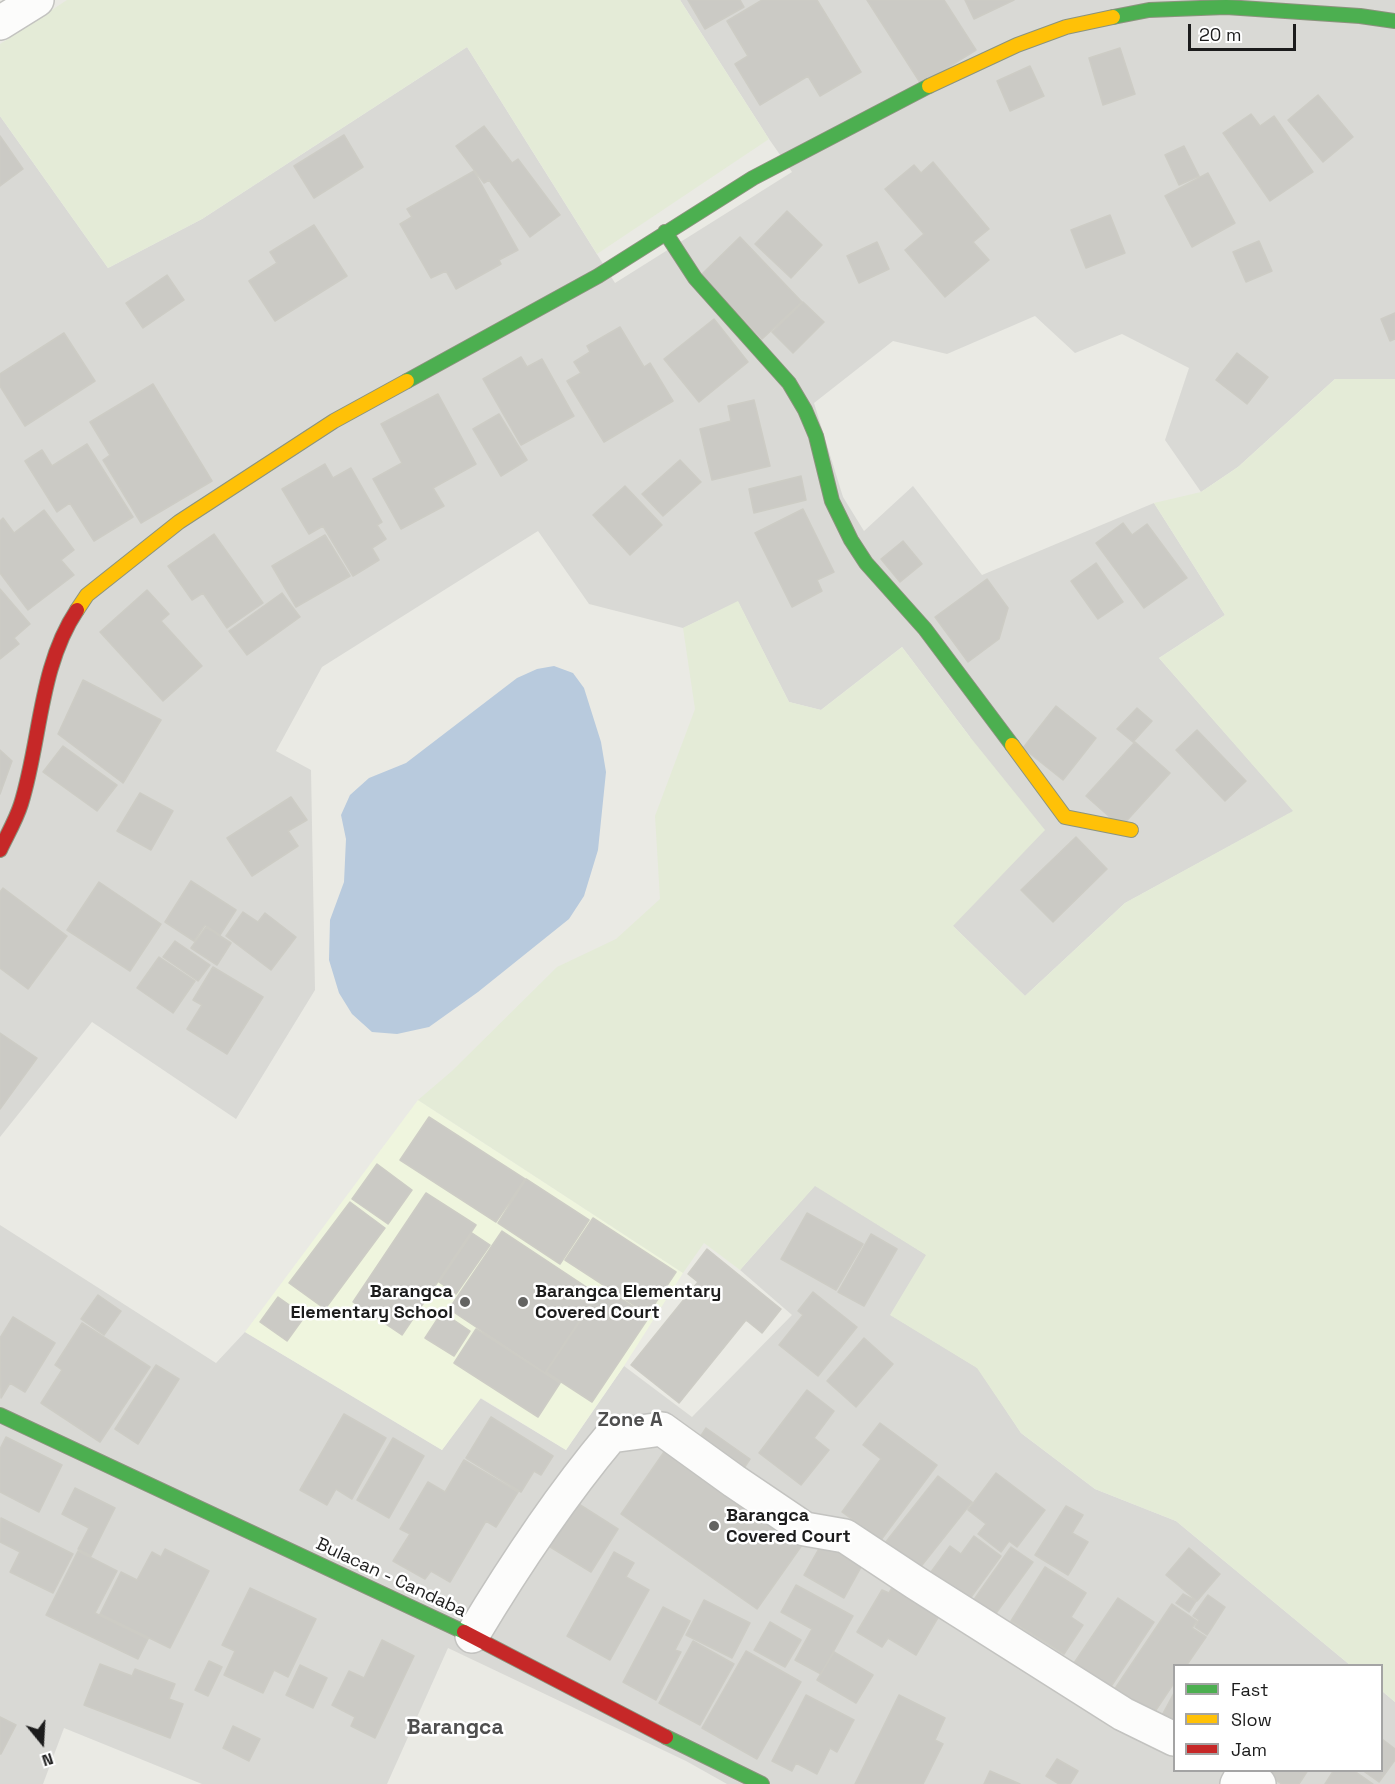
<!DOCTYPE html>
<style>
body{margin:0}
#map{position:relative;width:1395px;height:1784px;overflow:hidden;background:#eaeae4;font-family:"Space Grotesk",sans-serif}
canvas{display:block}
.legend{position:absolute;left:1173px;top:1664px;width:210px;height:108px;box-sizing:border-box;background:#fff;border:2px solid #a4a4a4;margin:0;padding:8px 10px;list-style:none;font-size:18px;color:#1c1c1c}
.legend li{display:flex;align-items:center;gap:12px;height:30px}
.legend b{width:30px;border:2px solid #a4a4a4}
.north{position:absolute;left:12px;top:1712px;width:60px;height:60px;-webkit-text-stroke:4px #fff;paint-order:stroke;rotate:162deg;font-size:16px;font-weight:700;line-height:24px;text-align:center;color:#1c1c1c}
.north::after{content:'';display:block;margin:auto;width:21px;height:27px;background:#1c1c1c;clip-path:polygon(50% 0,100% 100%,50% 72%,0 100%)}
.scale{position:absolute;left:1188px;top:24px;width:108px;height:27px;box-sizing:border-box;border:3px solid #1c1c1c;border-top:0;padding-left:8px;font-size:18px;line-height:21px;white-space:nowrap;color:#1c1c1c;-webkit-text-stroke:4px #fff;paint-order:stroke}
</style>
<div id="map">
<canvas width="1395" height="1784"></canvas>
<ul class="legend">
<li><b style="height:8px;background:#4caf50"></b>Fast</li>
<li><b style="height:8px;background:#ffc107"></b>Slow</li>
<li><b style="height:8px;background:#c62828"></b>Jam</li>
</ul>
<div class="north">N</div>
<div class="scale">20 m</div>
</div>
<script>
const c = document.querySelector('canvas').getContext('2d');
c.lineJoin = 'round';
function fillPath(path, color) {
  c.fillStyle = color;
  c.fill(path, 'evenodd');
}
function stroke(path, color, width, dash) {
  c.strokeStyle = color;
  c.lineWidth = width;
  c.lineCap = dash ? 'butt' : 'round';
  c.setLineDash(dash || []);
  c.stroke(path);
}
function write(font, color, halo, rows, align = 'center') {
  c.font = font + ' "Space Grotesk",sans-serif';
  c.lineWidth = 5;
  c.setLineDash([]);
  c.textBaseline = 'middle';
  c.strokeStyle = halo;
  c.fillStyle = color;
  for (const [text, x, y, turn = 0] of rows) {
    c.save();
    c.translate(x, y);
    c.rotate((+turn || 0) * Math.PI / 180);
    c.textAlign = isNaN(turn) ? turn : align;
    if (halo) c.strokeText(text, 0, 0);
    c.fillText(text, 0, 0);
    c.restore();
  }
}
fillPath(new Path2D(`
 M680 0H1395V379H1335L1238 467 1201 492 1165 440 1189 368 1122 334 1075 353 1035 316 947 354 893 341 814 403 843 497 864 531 913 486 982 575 1154 503 1225 615 1159 658 1294 811 1125 903 1025 996 953 926 970 737 902 647 821 710 789 702 738 602 683 628 589 604 538 531 322 667 276 751 311 770 315 990 236 1119 92 1022 0 1137V116L108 268 202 219 467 47 615 283 792 172 769 139Z
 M815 1185 927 1255 891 1315 978 1368 1021 1433 1095 1489 1176 1521 1350 1665 1174 1666V1770H1382V1691L1395 1702V1784H727L686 1761 448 1648 387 1784H202L64 1728 43 1784H0V1225L216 1363 245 1332 442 1450 480 1398 566 1450 624 1366 692 1417 792 1315 740 1270Z`), '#d9d9d5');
fillPath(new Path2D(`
 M418 1100 683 1273 624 1366 566 1450 481 1398 442 1450 245 1332Z`), '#eff5de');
fillPath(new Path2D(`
 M67 0H680L769 139 597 254 467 47 202 219 108 268 0 116V44Z
 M1335 379H1395V1702L1382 1691V1666L1350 1665 1176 1521 1095 1489 1021 1433 977 1368 890 1315 926 1255 815 1186 740 1270 704 1243 683 1273 418 1100 452 1071 557 967 616 939 660 899 655 816 695 709 683 628 738 601 789 702 821 710 902 647 970 737 1045 830 953 926 1025 996 1125 903 1293 811 1159 658 1225 615 1154 503 1201 492 1238 467Z`), '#e4ebd7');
fillPath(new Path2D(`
 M554 666 573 673 584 688 601 742 606 772 598 850 584 896 569 919 478 992 429 1027 397 1034 372 1032 352 1014 339 993 329 960 330 920 344 882 346 839 341 815 350 795 369 778 406 763 517 678 537 669Z`), '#b8cadd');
const building = new Path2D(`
 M688 0H740L744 7 705 29Z
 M762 0H817L861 72 820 96 808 76 760 105 735 64 748 56 727 21Z
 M867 0H944L976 50 921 84Z
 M965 0H1014L974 19Z
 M1120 48 1135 94 1103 105 1089 58Z
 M1030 66 1044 96 1010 111 997 81Z
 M1318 95 1353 137 1323 162 1288 120Z
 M1251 114 1260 126 1274 116 1313 172 1270 201 1223 133Z
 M484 126 512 163 518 159 560 215 530 237 489 180 484 183 456 146Z
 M344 135 363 167 314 198 294 166Z
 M0 136 23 169 0 186Z
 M1184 146 1199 176 1179 185 1165 155Z
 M933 162 989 229 973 242 989 260 945 297 905 250 924 234 885 189 914 165 921 173Z
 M474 171 518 250 499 260 501 264 456 289 446 271 431 278 400 224 412 217 407 209Z
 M1208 173 1235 223 1192 247 1165 196Z
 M787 211 822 245 791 278 755 244Z
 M1110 215 1125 253 1086 268 1071 230Z
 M314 225 347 276 275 321 249 281 277 263 270 252Z
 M740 237 802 302 762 339 701 275Z
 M1259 241 1272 271 1246 282 1233 252Z
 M877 242 889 269 859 283 847 256Z
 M167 275 184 300 143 328 126 303Z
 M803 302 824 322 793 353 772 332Z
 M1395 313V339L1390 341 1381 319Z
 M714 319 748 362 699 402 664 359Z
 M620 327 644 367 650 363 673 401 604 442 567 381 581 373 574 362 590 352 587 346Z
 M64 333 95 381 25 426 0 386V374Z
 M1237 353 1268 377 1247 404 1216 380Z
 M521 357 527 367 542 359 574 416 521 445 483 379Z
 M153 384 212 481 141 523 103 460 110 455 90 422Z
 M438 394 476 464 433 488 444 506 401 529 373 479 402 463 381 424Z
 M754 400 770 466 712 480 700 429 731 421 728 406Z
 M499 414 527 460 501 476 473 429Z
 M87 444 133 517 94 541 70 503 57 512 25 461 42 450 52 466Z
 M680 460 701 482 663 516 642 494Z
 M325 464 333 478 351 468 382 522 377 525 386 539 372 548 379 560 353 576 323 526 309 534 282 489Z
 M801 476 806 500 754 513 749 489Z
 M625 486 662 525 630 555 593 515Z
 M803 509 834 572 817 580 822 591 792 607 755 533Z
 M44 510 74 550 61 560 74 575 28 610 0 573V521L3 518 14 533Z
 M1123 523 1132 535 1147 524 1187 578 1144 608 1096 543Z
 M214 534 263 603 227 628 203 593 192 600 168 566Z
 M325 535 350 576 296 607 272 566Z
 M903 541 922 564 900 582 881 559Z
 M1096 563 1123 602 1098 619 1071 581Z
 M987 579 1008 608 999 639 968 662 935 617Z
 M0 589 30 624 14 638 19 644 0 659Z
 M147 590 169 614 161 621 202 666 163 701 100 632Z
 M282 593 300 617 247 655 229 631Z
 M83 680 161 720 123 783 58 734Z
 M1056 706 1096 738 1063 780 1023 748Z
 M1137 708 1152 721 1133 742 1117 729Z
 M1197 730 1246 781 1225 801 1176 750Z
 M1135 742 1170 773 1121 827 1086 796Z
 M63 746 117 785 97 811 43 772Z
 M0 750 12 761 0 794Z
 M140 793 173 811 151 850 117 831Z
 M291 797 307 820 288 831 298 846 252 876 227 838Z
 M1076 837 1107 869 1053 922 1021 890Z
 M191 881 236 910 220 935 205 925 194 941 165 922Z
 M99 882 161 924 130 971 67 930Z
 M3 888 67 936 28 989 0 968V892Z
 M243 912 258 922 265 913 296 937 271 970 226 936Z
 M206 927 231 943 217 965 191 948Z
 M175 941 210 965 198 981 163 957Z
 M159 957 195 981 173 1013 137 988Z
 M213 967 263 997 227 1054 187 1029 202 1005 193 1000Z
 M0 1033 37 1058 0 1109Z
 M429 1117 525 1179 496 1222 400 1160Z
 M377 1164 412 1190 388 1224 352 1199Z
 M526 1179 589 1220 560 1264 498 1223Z
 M426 1193 476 1225 402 1335 353 1302Z
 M350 1202 385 1228 325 1309 289 1283Z
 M807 1213 863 1244 836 1290 781 1259Z
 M593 1218 676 1272 648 1314 565 1260Z
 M502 1231 597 1294 545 1373 449 1309Z
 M472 1233 490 1245 456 1294 439 1282Z
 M871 1234 897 1249 864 1306 838 1292Z
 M707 1249 781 1309 762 1333 746 1320 679 1403 631 1365 698 1282 688 1274Z
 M603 1287 649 1317 592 1402 546 1372Z
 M813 1292 857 1327 818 1376 779 1345 803 1315 798 1311Z
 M98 1295 121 1311 104 1335 81 1319Z
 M278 1297 305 1316 287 1341 260 1322Z
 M442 1312 470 1331 454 1356 425 1338Z
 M13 1317 55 1343 25 1392 10 1383 1 1398 0 1338Z
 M82 1323 150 1367 100 1442 41 1403 62 1370 55 1365Z
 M476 1329 560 1383 538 1417 454 1363Z
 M864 1338 893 1364 856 1407 827 1381Z
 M156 1365 179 1379 138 1444 115 1429Z
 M807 1390 834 1411 814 1438 829 1450 801 1485 759 1453Z
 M344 1414 386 1438 352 1499 336 1489 327 1505 300 1490Z
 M491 1417 553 1456 541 1475 534 1471 521 1492 466 1458Z
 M880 1423 937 1465 881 1540 842 1512 881 1459 863 1445Z
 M706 1428 750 1459 737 1479 693 1448Z
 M6 1437 62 1465 39 1512 0 1492V1449Z
 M393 1438 424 1456 389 1518 357 1500Z
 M671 1442 807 1538 757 1609 621 1514Z
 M464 1460 518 1492 496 1527 486 1521 450 1582 431 1571 425 1579 393 1561 410 1534 400 1529 428 1482 445 1492Z
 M996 1473 1045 1510 1017 1547 1009 1541 1001 1552 978 1534 986 1524 968 1510Z
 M938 1476 972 1502 919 1569 885 1543Z
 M75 1488 115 1508 91 1556 78 1549 89 1528 62 1514Z
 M574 1501 618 1529 591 1572 547 1545Z
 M1066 1506 1083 1515 1072 1533 1088 1542 1068 1575 1035 1555Z
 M1 1518 73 1554 53 1593 10 1572 20 1552 0 1542Z
 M974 1536 1001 1556 969 1600 931 1572 950 1546 961 1554Z
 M825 1538 865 1560 844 1598 804 1575Z
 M1011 1547 1033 1562 994 1616 973 1601Z
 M1189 1548 1220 1574 1197 1601 1166 1575Z
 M165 1549 209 1571 170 1648 100 1614 121 1572 137 1580 152 1552 161 1557Z
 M78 1551 117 1571 95 1613 148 1639 138 1659 46 1615Z
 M614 1552 634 1563 626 1577 649 1590 610 1660 567 1636Z
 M1045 1567 1086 1593 1071 1617 1083 1625 1064 1654 1011 1621Z
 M896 1581 943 1609 916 1655 888 1638 882 1647 857 1632 882 1590 889 1593Z
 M796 1585 853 1616 821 1674 795 1660 812 1629 781 1612Z
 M250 1588 316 1619 288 1677 274 1670 263 1693 224 1675 235 1651 222 1645Z
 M1183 1594 1196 1601 1189 1612 1176 1603Z
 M1208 1595 1225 1607 1207 1635 1195 1627 1199 1620 1193 1616Z
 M1118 1598 1154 1622 1104 1697 1068 1672Z
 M704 1600 750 1623 732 1658 686 1635Z
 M1172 1604 1197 1621 1192 1628 1206 1637 1186 1666H1174V1683L1154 1713 1108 1699Z
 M663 1607 690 1621 675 1650 681 1652 656 1700 623 1682Z
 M770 1622 801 1640 785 1667 754 1650Z
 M382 1640 414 1656 375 1738 351 1726 355 1717 332 1705 349 1671 364 1678Z
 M693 1641 734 1664 700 1725 659 1703Z
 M746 1651 801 1682 757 1759 702 1728Z
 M834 1652 873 1675 856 1703 817 1680Z
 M209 1661 222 1667 208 1696 195 1690Z
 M100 1664 132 1676 135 1669 175 1684 169 1699 183 1704 170 1738 84 1705Z
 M300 1665 327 1678 313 1708 286 1695Z
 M1174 1693V1727L1160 1719Z
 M806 1695 854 1720 837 1752 830 1748 817 1774 796 1763 792 1771 772 1761Z
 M899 1695 945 1718 935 1740 943 1744 923 1784H855Z
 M0 1717 16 1725 1 1754H0Z
 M233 1726 260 1739 249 1761 223 1748Z
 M1382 1739 1395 1749V1760L1379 1782 1362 1770H1382Z
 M1057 1759 1078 1771 1070 1784H1059L1046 1776Z
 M1308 1770 1299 1784H1282L1261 1771Z
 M1334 1770H1353L1373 1784H1325Z
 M990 1771 1020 1784H984Z`);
fillPath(building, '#cbcac5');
stroke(building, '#cdccc5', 1.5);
const street = new Path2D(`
 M0 23 37 0
 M472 1636C514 1566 559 1498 611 1436L662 1429 734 1481 805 1529 845 1536 916 1583 1123 1714 1174 1739
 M1237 1784 1243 1773 1259 1784`);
const fast = new Path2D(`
 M1113 17 1149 10 1226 7 1360 16 1395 21
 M665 232 695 278 789 383 805 410 816 436 832 501 851 540 866 563 925 629 1012 745
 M407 381 598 276 753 178 929 86
 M0 1415 464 1632
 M666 1737 762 1784`);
const slow = new Path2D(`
 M929 86 1017 45 1066 27 1113 17
 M77 610 87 595 179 522 334 421 407 381
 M1012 745 1065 817 1131 830`);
const jam = new Path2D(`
 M0 850C7 835 16 820 21 804 41 740 39 667 77 610
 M464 1632 666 1737`);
stroke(street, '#c3c3c0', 36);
stroke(fast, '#8b937d', 16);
stroke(slow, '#8b937d', 16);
stroke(jam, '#8b937d', 16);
stroke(street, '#fcfcfb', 33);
stroke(fast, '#4caf50', 14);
stroke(slow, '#ffc107', 14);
stroke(jam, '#c62828', 14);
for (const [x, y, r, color] of [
 [465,1302,6,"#646462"],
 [523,1302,6,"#646462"],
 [714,1526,6,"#646462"]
]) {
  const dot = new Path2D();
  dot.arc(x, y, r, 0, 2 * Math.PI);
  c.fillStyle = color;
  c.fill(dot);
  stroke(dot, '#fff', 2);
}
write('bold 18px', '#1c1c1c', '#fff', [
 ["Barangca",453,1292,"right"],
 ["Elementary School",453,1313,"right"],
 ["Barangca Elementary",535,1292],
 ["Covered Court",535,1313],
 ["Barangca",726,1516],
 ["Covered Court",726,1537]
], 'left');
write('18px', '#1c1c1c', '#fff', [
 ["Bulacan - Candaba",391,1578,25]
]);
write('bold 20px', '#4f4f4f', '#fff', [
 ["Zone A",630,1421]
]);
write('bold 21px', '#4f4f4f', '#fff', [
 ["Barangca",455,1728]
]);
</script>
